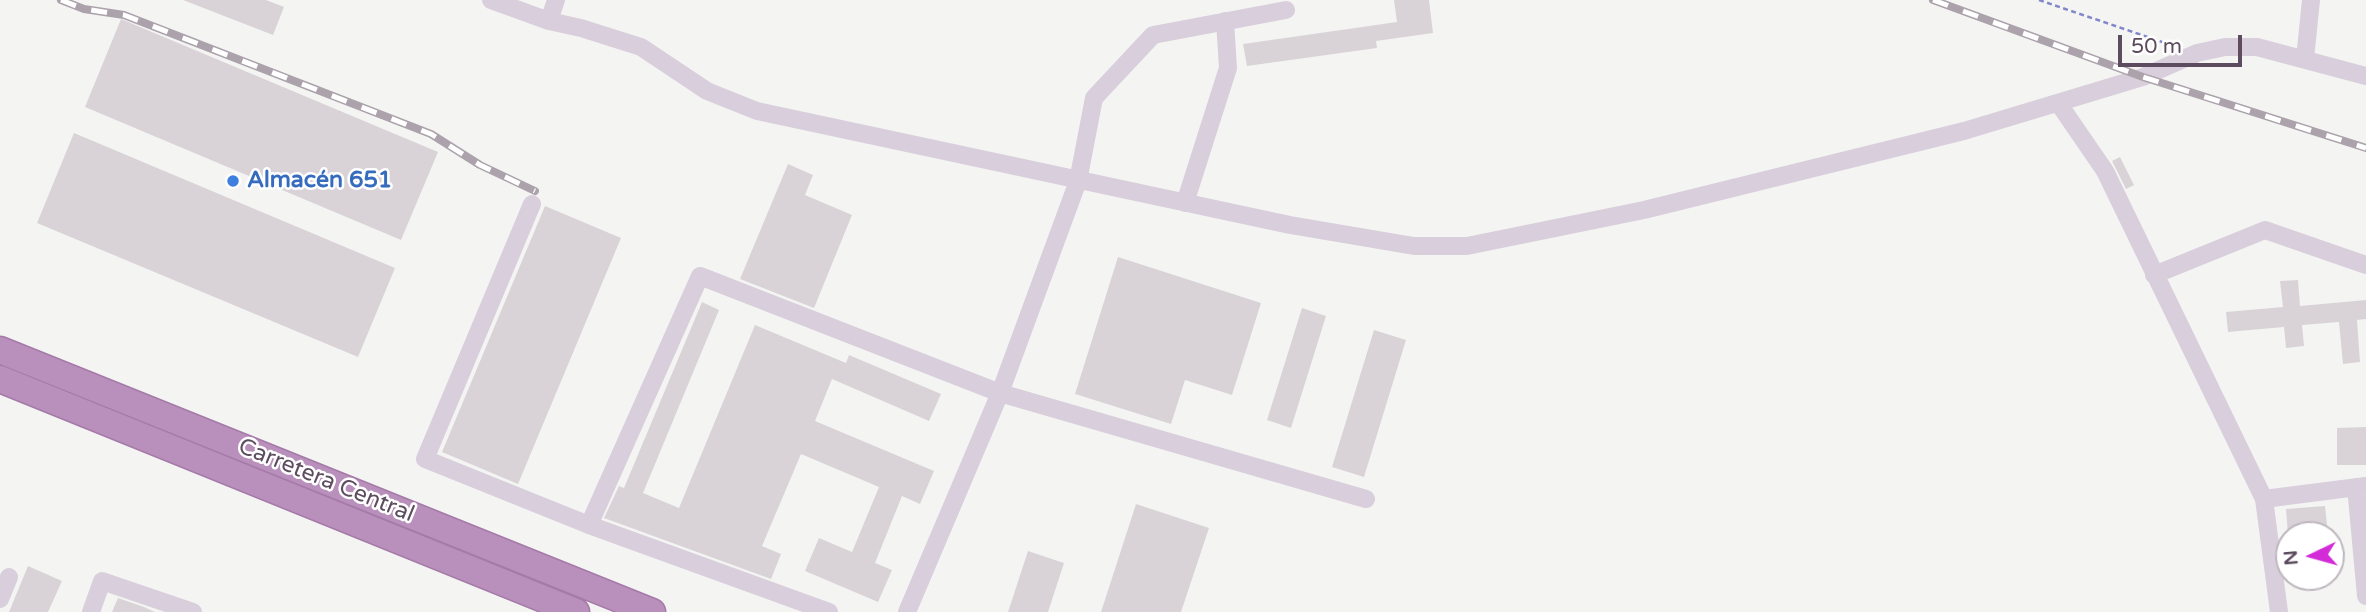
<!DOCTYPE html>
<meta charset="utf-8">
<style>
body{margin:0}
#map{position:relative;width:2366px;height:612px;overflow:hidden;background:#f4f5f3;font-family:"Varela Round",sans-serif}
canvas{display:block}
.north{position:absolute;left:2275px;top:521px;width:70px;height:70px;box-sizing:border-box;background:#fff;border:2px solid #beb7bf;border-radius:50%;rotate:265deg;font-size:19px;font-weight:700;line-height:28px;text-align:center;color:#5d4c5f}
.north::after{content:'';display:block;margin:auto;width:24px;height:32px;background:#d32bd7;clip-path:polygon(50% 0,100% 100%,50% 72%,0 100%)}
.scale{position:absolute;left:2118px;top:35px;width:124px;height:32px;box-sizing:border-box;border:4px solid #5d4c5f;border-top:0;padding-left:9px;font-size:21px;line-height:24px;white-space:nowrap;color:#5d4c5f;-webkit-text-stroke:5px #fff;paint-order:stroke}
</style>
<div id="map">
<canvas width="2366" height="612"></canvas>
<div class="north">N</div>
<div class="scale">50 m</div>
</div>
<script>
const c = document.querySelector('canvas').getContext('2d');
c.lineJoin = 'round';
function fillPath(path, color) {
  c.fillStyle = color;
  c.fill(path, 'evenodd');
}
function stroke(path, color, width, dash) {
  c.strokeStyle = color;
  c.lineWidth = width;
  c.lineCap = dash ? 'butt' : 'round';
  c.setLineDash(dash || []);
  c.stroke(path);
}
function write(font, color, halo, rows, align = 'center') {
  c.font = font + ' "Varela Round",sans-serif';
  c.lineWidth = 5;
  c.setLineDash([]);
  c.textBaseline = 'middle';
  c.strokeStyle = halo;
  c.fillStyle = color;
  for (const [text, x, y, turn = 0] of rows) {
    c.save();
    c.translate(x, y);
    c.rotate((+turn || 0) * Math.PI / 180);
    c.textAlign = isNaN(turn) ? turn : align;
    if (halo) c.strokeText(text, 0, 0);
    c.fillText(text, 0, 0);
    c.restore();
  }
}
fillPath(new Path2D(`
 M183 0H266L284 7 273 35Z
 M1394 0H1429L1433 33 1376 41 1377 48 1247 66 1243 44 1397 22Z
 M121 19 438 152 401 240 85 107Z
 M74 133 395 268 358 357 37 223Z
 M2120 157 2134 185 2126 189 2112 161Z
 M788 164 813 175 805 195 852 215 814 308 740 279Z
 M545 206 621 238 518 484 442 452Z
 M1118 257 1261 303 1232 395 1185 380 1171 424 1075 394Z
 M2298 280 2300 306 2366 300V319L2357 320 2360 362 2343 364 2339 322 2302 325 2304 346 2286 348 2284 327 2228 332 2226 312 2283 307 2280 281Z
 M702 302 719 310 643 493 679 508 755 325 846 363 849 355 941 394 929 421 832 379 815 421 934 471 920 504 902 496 875 563 892 570 878 602 805 571 819 538 852 552 879 487 801 454 762 546 781 554 771 579 604 518 619 486 624 488Z
 M1302 308 1326 316 1291 428 1267 420Z
 M1374 330 1406 340 1364 477 1332 467Z
 M2366 427V465H2337V428Z
 M1136 504 1209 528 1181 612H1101Z
 M2325 506 2328 535H2288L2286 509Z
 M1028 551 1064 563 1048 612H1008Z
 M28 566 62 581 48 612H9Z
 M118 598 144 607 155 612H112Z`), '#d9d3d8');
const highway = new Path2D(`
 M0 350 652 612
 M0 379 576 612`);
stroke(highway, '#a57aa8', 29);
stroke(new Path2D(`
 M2039 0 2174 46`), '#8187c9', 2.5, [5, 3.5]);
stroke(new Path2D(`
 M491 0 549 21 581 28 641 47 707 91 757 111 1290 225 1414 246H1467L1644 210 1964 131 2143 77 2197 53 2225 47H2257L2366 76
 M549 21 556 0
 M2305 59 2311 0
 M2059 104 2105 171 2264 499 2279 612
 M1185 203 1228 68 1225 21
 M532 204 425 459 589 525 829 612
 M2154 275 2265 230 2366 265
 M2356 487 2366 596
 M2264 499 2366 486
 M589 525 700 276 1000 393 1366 499
 M0 599 9 577
 M91 612 102 581 193 612
 M907 612 1000 393 1078 181 1094 98 1153 35 1286 10`), '#d9cedb', 18);
stroke(highway, '#b98fbc', 26);
const rail = new Path2D(`
 M61 0 84 9 124 15 431 134 480 165 535 191
 M1933 0 2143 77 2366 148`);
stroke(rail, '#aba2ab', 8);
stroke(rail, '#fff', 5, [16]);
for (const [x, y, r, color] of [
 [233,181,7,"#3f7fe0"]
]) {
  const dot = new Path2D();
  dot.arc(x, y, r, 0, 2 * Math.PI);
  c.fillStyle = color;
  c.fill(dot);
  stroke(dot, '#fff', 2.5);
}
write('bold 23px', '#366cbe', '#fff', [
 ["Almacén 651",247,181]
], 'left');
write('23px', '#5d4c5f', '#fff', [
 ["Carretera Central",326,481,22]
]);
</script>
